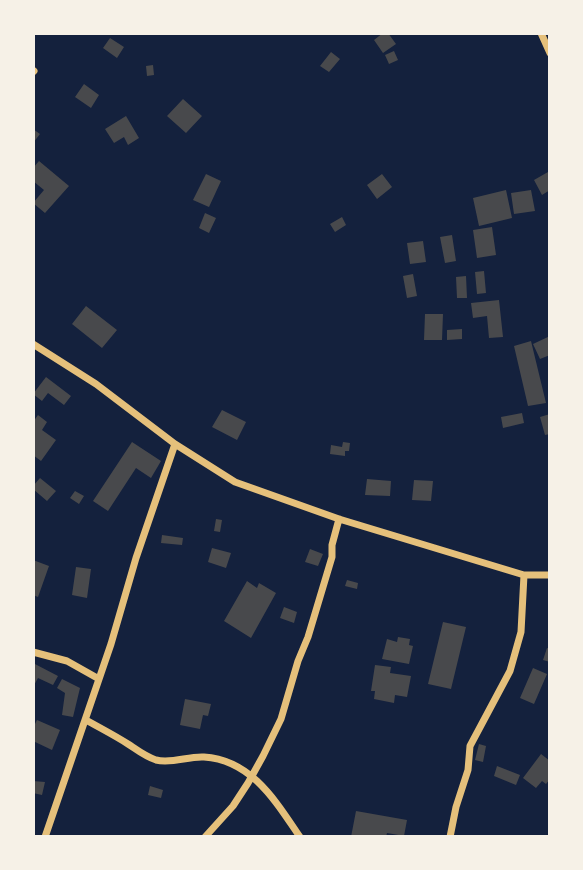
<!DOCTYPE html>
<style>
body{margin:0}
#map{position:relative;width:583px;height:870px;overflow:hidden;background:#14213d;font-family:"PT Sans Narrow",sans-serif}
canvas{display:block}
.frame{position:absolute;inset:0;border:35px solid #f6f1e7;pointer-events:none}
</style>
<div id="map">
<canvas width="583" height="870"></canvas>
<div class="frame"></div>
</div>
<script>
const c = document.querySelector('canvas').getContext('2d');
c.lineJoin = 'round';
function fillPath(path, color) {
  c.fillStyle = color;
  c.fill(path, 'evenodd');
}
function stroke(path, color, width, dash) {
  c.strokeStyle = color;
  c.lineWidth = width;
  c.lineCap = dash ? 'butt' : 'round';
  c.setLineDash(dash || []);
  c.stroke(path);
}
fillPath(new Path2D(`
 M383 33H388L396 44 383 53 374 40Z
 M110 38 124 47 117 58 103 48Z
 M394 51 398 60 389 64 385 55Z
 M331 52 340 59 329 72 320 66Z
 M153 65 154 75 147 76 146 66Z
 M84 84 99 95 91 108 75 97Z
 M183 99 202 116 186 133 167 116Z
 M126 116 139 138 128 145 124 137 114 143 105 129Z
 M33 129 40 134 33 143Z
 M39 161 69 186 45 213 33 203 44 190 33 181V168Z
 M548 172 550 176V190L542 195 534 180Z
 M206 174 221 181 209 207 193 200Z
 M382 174 392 187 377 199 367 185Z
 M506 190 512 218 479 226 473 198Z
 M531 190 535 211 514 214 511 193Z
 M205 213 216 218 209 233 199 228Z
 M342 217 346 225 335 232 330 224Z
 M492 227 496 255 477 258 473 230Z
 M452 235 456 261 445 263 440 237Z
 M423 241 426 262 410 264 407 243Z
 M484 271 486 293 477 294 475 272Z
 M413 274 417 296 407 298 403 276Z
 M466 276 467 298H457L456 277Z
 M499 300 503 337 489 338 487 316 473 318 471 303Z
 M86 306 117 330 102 348 72 324Z
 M425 314H443L442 340H424Z
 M462 329V339L447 340V330Z
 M550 336V355L540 359 533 344Z
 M531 341 546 403 528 406 514 346Z
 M46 377 71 396 64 405 48 393 42 401 33 394Z
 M222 410 246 422 237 440 212 427Z
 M522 413 524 423 503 428 501 417Z
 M550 414V434L545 435 540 417Z
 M38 415 47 422 42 430 56 440 41 461 33 455V422Z
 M132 442 161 461 151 478 136 468 108 511 93 501Z
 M343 442 350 443 349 451H345V456L330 454 331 445 342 447Z
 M40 478 56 491 47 501 33 489V486Z
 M367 479 391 481 390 496 365 495Z
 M414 480 433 481 431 501 412 500Z
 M75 491 84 496 79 504 70 498Z
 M216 519 222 520 220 532 214 531Z
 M162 535 183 538 182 545 161 543Z
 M212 548 231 553 226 568 208 562Z
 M310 549 323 554 318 566 305 562Z
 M33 560 49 566 38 597 33 595Z
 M76 567 91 569 87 598 72 595Z
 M347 580 358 583 357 589 345 586Z
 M247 581 257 588 259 583 276 593 251 638 224 621Z
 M284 607 297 612 294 623 280 618Z
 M443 622 466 627 451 689 428 684Z
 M398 637 410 639 409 645 413 646 409 664 382 659 387 639 397 642Z
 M547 648 550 649V662L543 660Z
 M33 663 58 676 53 685 38 678 33 687Z
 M375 665 391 667 390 673 411 676 407 697 395 695 394 703 374 699 375 691H371Z
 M533 668 547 674 534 704 520 698Z
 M62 679 80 688 73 717 62 715 65 693 57 688Z
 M185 699 211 704 208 716 203 715 200 729 180 725Z
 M37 720 60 730 52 750 33 741V728Z
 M479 744 486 746 483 762 475 760Z
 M541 754 550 761V779L546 784 542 781 536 788 523 778Z
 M497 766 520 775 516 785 494 776Z
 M33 781 45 782 42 795 33 793Z
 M150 786 163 790 161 798 148 795Z
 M356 811 407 820 404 836 387 833 386 837H351Z`), '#48494c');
stroke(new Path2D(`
 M541 33 550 53
 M33 72 34 71
 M33 344 96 384 175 444 235 482 339 519 524 575H550
 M33 652 67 661 99 679
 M86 720C100 728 114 735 128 744 137 750 146 757 156 760 172 764 188 756 204 757 252 760 276 802 300 837
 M45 837 111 644 136 558 175 444
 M205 837 233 806 248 783 263 756 281 719 298 661 308 637 332 557V545L339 519
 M450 837 456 807 468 770 470 746 510 671 521 632 524 575`), '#e5c07b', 7);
</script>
